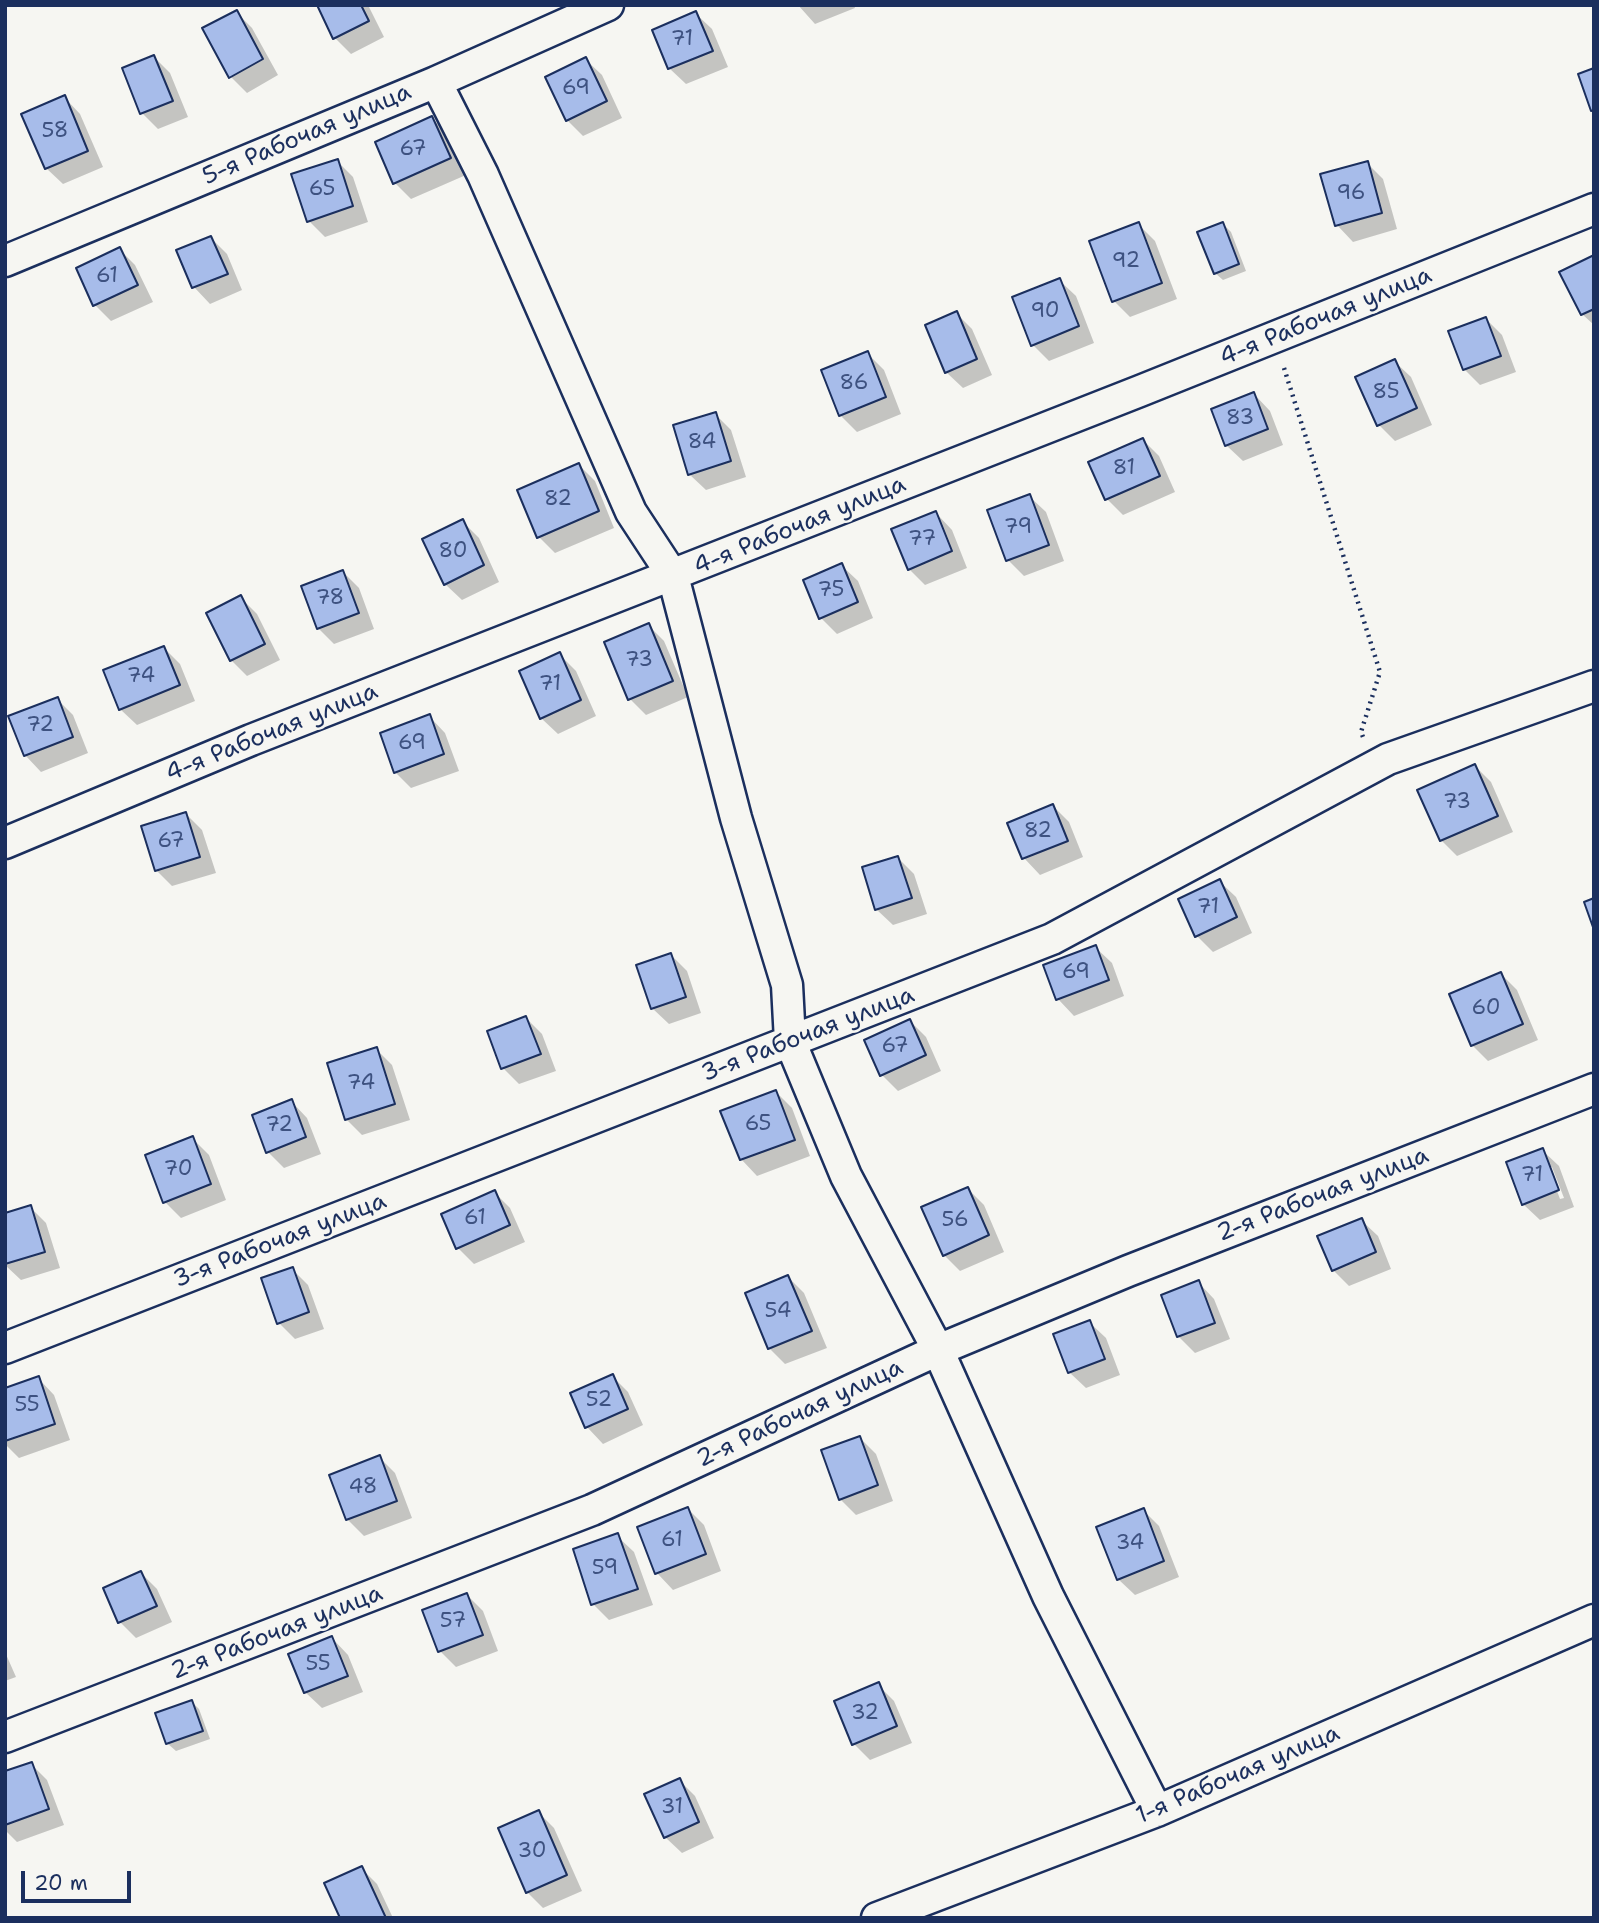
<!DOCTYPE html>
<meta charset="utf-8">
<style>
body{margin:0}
#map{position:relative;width:1599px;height:1923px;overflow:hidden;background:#f6f6f2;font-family:"Shantell Sans",sans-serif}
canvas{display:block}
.frame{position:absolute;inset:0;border:7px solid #1b2f5e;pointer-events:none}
.scale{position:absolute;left:21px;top:1871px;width:110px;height:32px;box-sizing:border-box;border:4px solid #1b2f5e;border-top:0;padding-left:9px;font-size:21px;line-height:24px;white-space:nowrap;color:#1b2f5e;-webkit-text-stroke:5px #f6f6f2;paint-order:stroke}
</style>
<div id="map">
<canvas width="1599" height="1923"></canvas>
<div class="frame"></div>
<div class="scale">20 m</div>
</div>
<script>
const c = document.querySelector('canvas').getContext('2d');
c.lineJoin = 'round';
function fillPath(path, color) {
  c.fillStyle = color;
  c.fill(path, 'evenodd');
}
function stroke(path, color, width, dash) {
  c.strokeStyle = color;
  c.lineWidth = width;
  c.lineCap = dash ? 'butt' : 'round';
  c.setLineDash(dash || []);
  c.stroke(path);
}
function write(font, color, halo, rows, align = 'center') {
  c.font = font + ' "Shantell Sans",sans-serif';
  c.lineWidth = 5;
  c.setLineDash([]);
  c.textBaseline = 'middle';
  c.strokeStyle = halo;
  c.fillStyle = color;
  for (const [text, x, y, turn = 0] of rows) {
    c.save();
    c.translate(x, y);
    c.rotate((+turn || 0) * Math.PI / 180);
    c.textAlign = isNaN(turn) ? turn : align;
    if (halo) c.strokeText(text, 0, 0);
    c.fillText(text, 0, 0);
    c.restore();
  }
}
fillPath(new Path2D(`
 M319 5H368L384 37 351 54 335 38Z
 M798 5H854L855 8 815 24Z
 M236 12 252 28 278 75 247 93 231 77Z
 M695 13 712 29 728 67 686 84 669 68Z
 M154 57 170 73 188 117 158 129 142 113Z
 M585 59 602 75 622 118 583 136 567 120Z
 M64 97 80 114 103 167 63 184 46 168Z
 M432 118 448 134 466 175 411 199 395 183Z
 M337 161 353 177 368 222 325 237 309 221Z
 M1367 163 1383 179 1397 229 1353 242 1337 225Z
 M1223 224 1231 232 1246 271 1223 280 1215 273Z
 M1139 225 1155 241 1177 299 1130 317 1114 301Z
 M211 238 227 254 242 290 210 304 194 287 178 251Z
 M119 249 135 265 153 302 111 321 95 305 78 269Z
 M1594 257V325L1582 314Z
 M1059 280 1076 296 1094 343 1049 361 1033 345Z
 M956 313 972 329 992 375 963 388 946 372Z
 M1486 319 1502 335 1516 372 1480 385 1464 369Z
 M867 353 884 370 901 414 857 432 840 415Z
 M1394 361 1411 377 1432 425 1395 441 1379 425Z
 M1254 394 1270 411 1283 445 1243 461 1226 445Z
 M715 414 731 430 746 477 706 490 689 474Z
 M1143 440 1159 456 1175 492 1123 515 1107 499Z
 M579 465 595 481 614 528 555 553 539 537Z
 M1029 496 1046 512 1064 561 1024 576 1008 560Z
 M936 513 952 530 967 568 925 585 909 569Z
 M462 521 479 538 499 582 462 600 445 584Z
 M841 565 858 581 873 618 837 634 821 618Z
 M343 572 359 588 374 629 334 644 318 628Z
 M241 598 257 614 280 660 247 676 231 660Z
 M648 625 664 641 688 697 646 715 630 699Z
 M164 648 180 664 195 701 137 725 120 709Z
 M560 655 576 671 596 716 558 734 541 718Z
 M57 699 73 715 88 753 41 772 25 755Z
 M429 716 445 733 459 771 411 788 395 772Z
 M1475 766 1491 782 1513 832 1457 856 1441 840Z
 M1053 806 1069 822 1083 857 1040 875 1024 858 1010 824Z
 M186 814 202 830 216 873 172 886 156 870Z
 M898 858 914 874 927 914 893 925 876 909Z
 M1219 881 1236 897 1252 933 1213 952 1197 936Z
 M1095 947 1112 963 1124 996 1074 1016 1058 999 1045 966Z
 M671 955 687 971 701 1013 669 1024 652 1008Z
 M1501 974 1517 990 1538 1040 1488 1061 1472 1045Z
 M526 1018 542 1034 556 1071 519 1084 503 1068Z
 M910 1021 926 1037 941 1071 898 1091 882 1075Z
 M376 1049 392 1065 410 1120 362 1135 346 1119Z
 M776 1092 792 1108 810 1156 757 1176 741 1159Z
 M291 1101 307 1118 321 1154 284 1168 268 1152Z
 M192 1138 209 1155 226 1200 181 1218 165 1202Z
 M1542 1150 1559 1166 1574 1207 1540 1220 1523 1204ZM1548 1167H1552L1564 1198 1560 1199Z
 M968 1189 984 1205 1004 1252 960 1271 944 1255Z
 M494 1192 510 1208 525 1242 474 1264 458 1248Z
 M30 1207 46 1223 60 1268 21 1280 5 1265V1215Z
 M1361 1220 1378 1236 1391 1269 1349 1286 1333 1270Z
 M292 1269 308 1285 324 1329 295 1339 279 1323Z
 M788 1277 804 1293 827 1348 785 1364 769 1348Z
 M1198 1282 1214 1299 1230 1339 1195 1353 1178 1336Z
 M1089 1322 1106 1338 1120 1375 1086 1388 1069 1372Z
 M612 1376 628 1392 643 1425 603 1444 587 1427 572 1394Z
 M38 1378 54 1395 70 1440 19 1458 5 1444V1390Z
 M860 1438 876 1454 893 1501 856 1515 840 1499Z
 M379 1457 395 1473 412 1518 364 1536 347 1519Z
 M688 1509 704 1525 721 1571 673 1590 657 1573 639 1528Z
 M1143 1510 1159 1526 1179 1577 1135 1595 1118 1579Z
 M617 1536 634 1552 653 1605 609 1620 593 1604Z
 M141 1573 157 1589 172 1622 136 1638 120 1622Z
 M467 1595 483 1611 498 1651 456 1667 440 1651Z
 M332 1638 348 1655 363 1692 322 1708 305 1692Z
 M5 1652 16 1677 5 1681Z
 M878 1685 894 1701 912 1743 870 1760 854 1744Z
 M192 1702 199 1709 210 1739 176 1751 168 1744 158 1714Z
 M31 1764 47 1780 64 1825 17 1842 5 1830V1773Z
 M679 1780 695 1796 714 1838 682 1853 665 1837Z
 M538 1812 554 1828 582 1891 543 1908 527 1892Z
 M361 1868 377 1884 393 1918H342Z`), '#0003');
const building = new Path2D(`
 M317 5H361L369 21 333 39Z
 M237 10 263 59 229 78 202 28Z
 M696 11 713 51 668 69 652 30Z
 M154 55 173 101 140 114 122 68Z
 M586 57 607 101 566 121 545 77Z
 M1594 68V110L1591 111 1578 74Z
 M65 95 88 151 45 169 21 114Z
 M432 116 451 158 393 184 375 142Z
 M338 159 353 206 307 222 291 174Z
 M1368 161 1382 213 1335 226 1320 174Z
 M1139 222 1162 283 1112 302 1089 241Z
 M1223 222 1239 264 1214 274 1197 232Z
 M211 236 228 274 192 288 176 250Z
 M120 247 138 285 93 306 76 268Z
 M1594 255V309L1581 315 1559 272Z
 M1060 278 1079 326 1031 346 1012 297Z
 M957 311 977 359 945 373 925 325Z
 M1486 317 1501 356 1463 370 1448 331Z
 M868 351 886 397 839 416 821 370Z
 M1395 359 1417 408 1377 426 1355 377Z
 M1254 392 1268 429 1225 446 1211 409Z
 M716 412 731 461 688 475 673 425Z
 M1143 438 1160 476 1105 500 1088 462Z
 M579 463 599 511 537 538 517 490Z
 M1030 494 1049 545 1006 561 987 510Z
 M936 511 952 551 908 570 891 529Z
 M463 519 484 565 444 585 422 539Z
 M842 563 858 602 819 619 803 580Z
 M343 570 359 613 317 629 301 586Z
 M241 595 265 644 230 661 206 613Z
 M649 623 673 681 628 700 604 642Z
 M164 646 180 685 119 710 103 670Z
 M560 652 581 700 540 719 519 671Z
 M58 697 73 737 24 756 8 716Z
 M430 714 444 754 394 773 380 733Z
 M1475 764 1498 816 1440 841 1417 790Z
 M1053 804 1068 841 1022 859 1007 823Z
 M186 812 200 857 155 871 141 826Z
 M898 856 912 898 875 910 862 867Z
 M1220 879 1237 917 1195 937 1178 899Z
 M1594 898V930L1584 902Z
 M1096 945 1109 980 1056 1000 1043 965Z
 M671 953 686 997 651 1009 636 965Z
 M1501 972 1523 1024 1471 1046 1449 994Z
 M526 1016 541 1054 501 1069 487 1031Z
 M910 1019 926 1055 880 1076 864 1040Z
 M377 1047 395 1104 345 1120 327 1063Z
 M776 1090 795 1140 740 1160 720 1111Z
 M292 1099 306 1137 266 1153 252 1115Z
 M193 1136 211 1184 163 1203 145 1155Z
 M1543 1148 1559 1190 1522 1205 1506 1162Z
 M968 1187 989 1235 943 1256 921 1207Z
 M495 1190 510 1225 456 1249 441 1214Z
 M31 1205 45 1252 5 1264V1213Z
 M1362 1218 1376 1252 1332 1271 1317 1236Z
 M293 1267 309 1312 277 1324 261 1278Z
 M788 1275 812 1331 768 1349 745 1293Z
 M1199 1280 1215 1323 1177 1337 1161 1295Z
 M1090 1320 1105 1359 1068 1373 1053 1334Z
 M613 1374 628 1409 585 1428 570 1393Z
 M39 1376 55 1424 5 1441V1388Z
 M860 1436 878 1485 839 1500 821 1450Z
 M380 1455 397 1501 346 1520 329 1475Z
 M688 1507 706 1554 655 1574 637 1527Z
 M1144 1508 1164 1561 1117 1580 1096 1527Z
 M618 1533 638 1589 591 1605 573 1549Z
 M141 1571 157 1606 118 1623 103 1588Z
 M467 1593 483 1635 438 1652 422 1610Z
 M332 1636 348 1676 304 1693 288 1654Z
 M879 1682 897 1726 852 1745 834 1701Z
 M192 1700 203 1731 166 1744 155 1713Z
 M32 1762 49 1809 5 1825V1771Z
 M680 1778 699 1822 664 1838 644 1794Z
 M539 1810 567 1875 526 1893 498 1828Z
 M362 1866 386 1918H340L324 1883Z`);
fillPath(building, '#a7bcea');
stroke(building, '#1b2f5e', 2);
const street = new Path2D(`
 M436 82 483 175 631 512 673 576 736 818 787 985 790 1041 846 1176 938 1350 1048 1596 1157 1811
 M5 261 436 82 608 5
 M5 843 251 740 1140 391 1594 209
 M5 1348 1052 939 1388 759 1594 686
 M5 1737 592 1510 938 1350 1128 1271 1594 1089
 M877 1918 1157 1811 1594 1620`);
stroke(street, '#1b2f5e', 35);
stroke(new Path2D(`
 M1284 368 1380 672 1361 732 1363 737`), '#1b2f5e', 4.5, [2, 5]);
stroke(street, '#f6f6f2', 30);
write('21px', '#3e5281', null, [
 ["71",682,40],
 ["69",576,89],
 ["58",55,132],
 ["67",413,150],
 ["65",322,190],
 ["96",1351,194],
 ["92",1126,262],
 ["61",107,277],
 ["90",1045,312],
 ["86",854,384],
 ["85",1386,393],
 ["83",1240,419],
 ["84",702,443],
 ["81",1124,469],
 ["82",558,500],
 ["79",1018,528],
 ["77",922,540],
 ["80",453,552],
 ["75",831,591],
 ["78",330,599],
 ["73",639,661],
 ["74",141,677],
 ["71",550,685],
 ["72",40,726],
 ["69",412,744],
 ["73",1457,803],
 ["82",1038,832],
 ["67",171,842],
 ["71",1208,908],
 ["69",1076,973],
 ["60",1486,1009],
 ["67",895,1047],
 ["74",361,1084],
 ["65",758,1125],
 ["72",279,1126],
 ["70",178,1170],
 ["71",1532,1176],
 ["61",475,1219],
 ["56",955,1221],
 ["54",778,1312],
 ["52",599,1401],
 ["55",27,1406],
 ["48",363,1488],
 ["61",672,1541],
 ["34",1130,1544],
 ["59",605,1569],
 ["57",453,1622],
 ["55",318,1665],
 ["32",865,1714],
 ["31",672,1808],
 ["30",532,1852]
]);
write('24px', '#1b2f5e', '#f6f6f2', [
 ["5-я Рабочая улица",307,135,-23],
 ["4-я Рабочая улица",1326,317,-22],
 ["4-я Рабочая улица",800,526,-22],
 ["4-я Рабочая улица",272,733,-22],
 ["3-я Рабочая улица",808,1035,-21],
 ["2-я Рабочая улица",1323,1195,-21],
 ["3-я Рабочая улица",280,1241,-21],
 ["2-я Рабочая улица",800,1414,-25],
 ["2-я Рабочая улица",277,1633,-21],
 ["1-я Рабочая улица",1238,1775,-23]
]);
</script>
